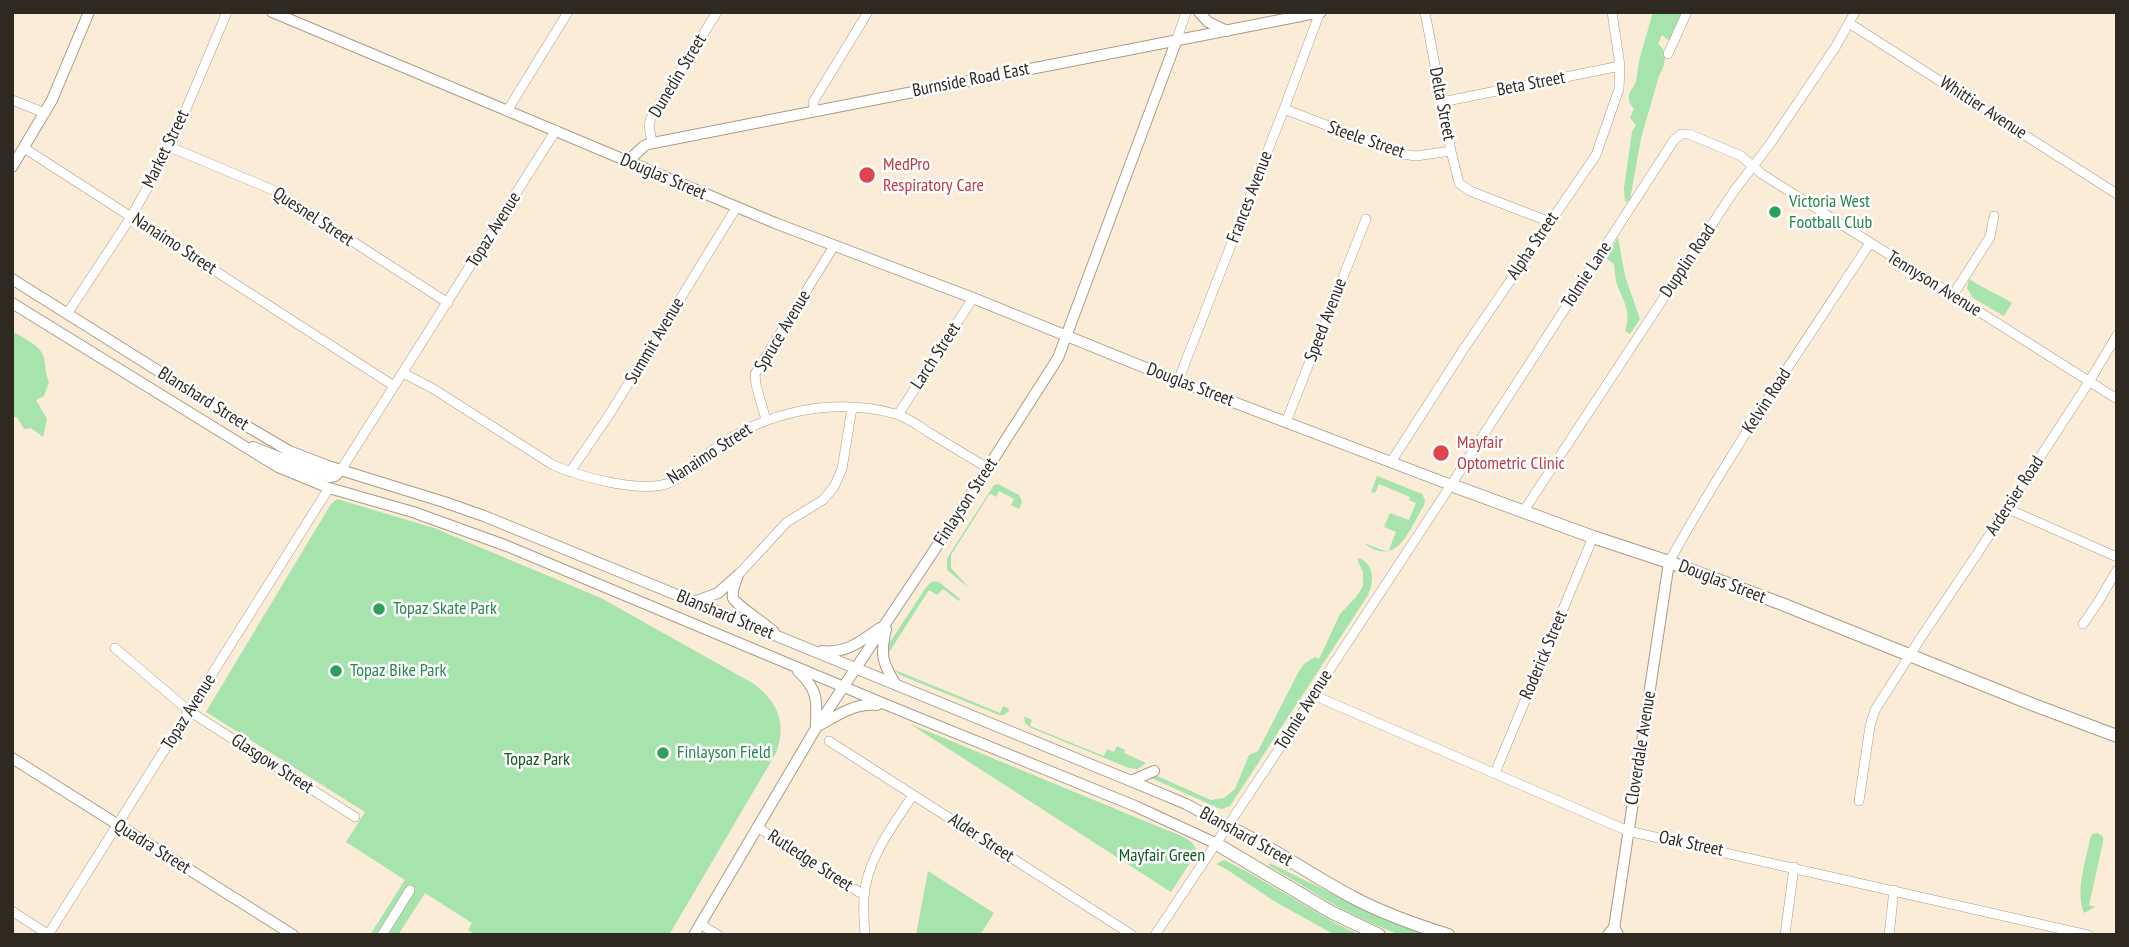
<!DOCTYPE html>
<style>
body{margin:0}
#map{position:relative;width:2129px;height:947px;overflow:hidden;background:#faecd6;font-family:"PT Sans Narrow",sans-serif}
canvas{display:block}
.frame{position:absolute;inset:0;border:14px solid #2f2a21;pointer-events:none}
</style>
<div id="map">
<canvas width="2129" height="947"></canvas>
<div class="frame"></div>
</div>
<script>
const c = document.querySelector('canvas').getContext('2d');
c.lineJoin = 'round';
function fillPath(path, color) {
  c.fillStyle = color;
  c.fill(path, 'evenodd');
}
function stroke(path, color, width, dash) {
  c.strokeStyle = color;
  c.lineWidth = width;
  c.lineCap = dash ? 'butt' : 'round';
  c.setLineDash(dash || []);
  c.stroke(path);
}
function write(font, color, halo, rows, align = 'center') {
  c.font = font + ' "PT Sans Narrow",sans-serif';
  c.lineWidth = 5;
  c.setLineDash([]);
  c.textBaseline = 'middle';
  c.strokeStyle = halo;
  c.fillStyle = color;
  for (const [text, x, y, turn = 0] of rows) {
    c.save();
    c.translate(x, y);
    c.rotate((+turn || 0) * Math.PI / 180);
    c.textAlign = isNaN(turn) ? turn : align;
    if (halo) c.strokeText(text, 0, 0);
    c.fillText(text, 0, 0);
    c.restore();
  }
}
fillPath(new Path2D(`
 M1653 12H1682L1672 38 1668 40 1662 35 1658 44C1669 51 1665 66 1659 76L1641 138 1630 200 1625 202 1624 188 1632 132 1636 125 1630 118 1634 109 1629 102V94L1636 82 1639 61Z
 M1618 237 1625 276 1640 319 1630 334 1625 331C1631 313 1625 304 1618 287 1615 280 1615 271 1614 264L1606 258Z
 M1969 279C1984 289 1998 294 2012 303L2004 316 1973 298 1967 288Z
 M12 331C23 338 41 345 44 358 46 368 45 373 49 382L44 396 36 400 47 419 43 437 31 428 24 429 17 417H12Z
 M1377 476 1422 494 1425 500 1424 505C1409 530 1397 569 1364 543L1388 552 1396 532 1384 527 1390 513 1409 520 1416 503 1409 500 1410 497 1379 484 1375 493 1371 492Z
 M998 484 1019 495 1022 502 1019 509 1011 505 1014 499 999 491 996 497 991 494 989 495 951 555V568L969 588 947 570V558L994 485Z
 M337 499 434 528 601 598 754 684C778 702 787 724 776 753L669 935H476L468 930 472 923 425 893 398 935H370L405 880 346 842 365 812 206 712 331 504Z
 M1360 558C1375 567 1374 581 1368 595L1230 806 1222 809 1218 808 1149 777 1155 775 1211 800 1224 798 1235 789 1249 755 1258 751 1298 673 1304 664 1315 657 1319 659 1340 614 1356 597 1363 586V572L1357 559Z
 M933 581 939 582 960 599 959 601 943 589 937 595 929 590 888 654V645L927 586Z
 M895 670 1000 713 1003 706 1009 709V711L1004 715H999L900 675Z
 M1024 716 1032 720 1030 726 1104 756 1107 749 1114 752 1117 746 1125 750 1124 753 1146 763 1138 769 1129 768 1031 728 1025 723Z
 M910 724 1164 829C1176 834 1194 838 1197 852L1171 892Z
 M2098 833 2103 837V842L2089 905 2095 907 2084 913C2075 891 2086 861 2090 839L2092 834Z
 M1224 860 1246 871 1335 923 1360 935H1335L1274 901 1226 869 1216 864Z
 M1270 863 1371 913 1427 935H1400L1371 923 1338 907 1268 865Z
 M928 871 994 913 980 935H916Z`), '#a7e3ac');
const minor = new Path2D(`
 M1425 12 1451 151 1459 183 1470 191 1550 222
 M1849 23 2117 194
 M1177 39 1186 12
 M1668 54 1687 12
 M12 100 45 113
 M1442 102 1620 66
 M1284 109 1402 154 1416 156 1451 151
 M507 111 568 12
 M815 111 813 102 868 12
 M652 143 649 125 651 118 717 12
 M170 147 273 190 448 303
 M24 148 394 386
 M1953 295 1990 237 1994 216
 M67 314 131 217 170 147 227 12
 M403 373 432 388 553 465C581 477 633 491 662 485 683 481 697 460 714 449 766 411 833 397 896 414 908 418 918 425 928 432 948 444 967 456 988 468
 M1178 381 1284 109 1320 12
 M898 415 973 298
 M766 420 756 385 755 374 834 246
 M1286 422 1366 219
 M1391 462 1463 350 1596 155 1619 89 1620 66 1612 12
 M341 470 556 130
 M570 472 609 415 736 208
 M2006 508 2117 557
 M1523 512 1734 191 1770 144 1836 46 1855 12
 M1669 562C1730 452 1801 348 1870 243
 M738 575 787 522 823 500 834 487 842 469 852 408
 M2083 624 2097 604 2117 570
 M115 648 189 711 355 817
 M1313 695 1628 831 2088 935
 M829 741 1132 935
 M1495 773 1593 537
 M1859 801 1870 726 1875 710 1922 636 1979 551 2089 382 2117 335
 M757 827 859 892 864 894
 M12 911 49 935
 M700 924 718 935
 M48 935 329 488
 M382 935 410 890
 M865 935C864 922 863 909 864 897 867 858 893 826 913 795
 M1155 935 1287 737 1313 695 1451 485 1674 140 1681 134H1689L1741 156 1762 174 2117 399
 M1785 935 1794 867
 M1889 935 1894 890`);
const major = new Path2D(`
 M272 12 775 223 973 298 1178 381 1451 485
 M1199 12 1208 22 1227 31
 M628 161 644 146 648 144 1321 12
 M12 167 52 100 89 12
 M12 279 238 421 289 451 328 466 444 502 484 516 1131 781 1186 804 1227 826
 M12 303 278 467 329 488 413 512 507 546 887 705 1135 806 1215 843
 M253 447 329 477 335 476 341 470
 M738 575C736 582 731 590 733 598 735 604 767 625 774 632
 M694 602 718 593 736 577
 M886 629C880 655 882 662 896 685
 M822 651C846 654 861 641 880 628
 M798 671C818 690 817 699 816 725
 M818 726C838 715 854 703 877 705
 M12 758 293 935
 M1131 781 1154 771
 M694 935 816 728 957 516 1058 358 1177 39
 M1613 935 1669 562`);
const highway = new Path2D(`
 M1451 485 1593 537 1669 562 1782 604 2034 705 2117 736
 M1227 826C1272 847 1312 876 1356 899 1385 914 1416 925 1448 935
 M1215 843 1331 912 1379 935
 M1609 935 1614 929 1617 935`);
stroke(minor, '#a99c87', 10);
stroke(major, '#a99c87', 12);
stroke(highway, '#a99c87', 14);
stroke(minor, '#fff', 9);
stroke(major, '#fff', 10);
stroke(highway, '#fff', 12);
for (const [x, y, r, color] of [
 [867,175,9,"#e0444e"],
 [1775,212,7,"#2e9e5b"],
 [1441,453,9,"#e0444e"],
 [379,609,7,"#2e9e5b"],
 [336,671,7,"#2e9e5b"],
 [663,753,7,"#2e9e5b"]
]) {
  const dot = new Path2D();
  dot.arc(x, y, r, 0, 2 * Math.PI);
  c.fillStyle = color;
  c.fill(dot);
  stroke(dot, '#fff', 2.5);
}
write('18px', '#2f2a21', '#fff', [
 ["Dunedin Street",678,76,-59],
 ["Burnside Road East",971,80,-11],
 ["Beta Street",1531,84,-11],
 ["Delta Street",1442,104,79],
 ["Whittier Avenue",1983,108,33],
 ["Steele Street",1366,140,19],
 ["Market Street",166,149,-64],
 ["Douglas Street",663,177,23],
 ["Frances Avenue",1250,197,-69],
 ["Quesnel Street",313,217,33],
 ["Topaz Avenue",494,230,-58],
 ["Nanaimo Street",174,244,33],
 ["Alpha Street",1533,246,-56],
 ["Dupplin Road",1688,261,-56],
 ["Tolmie Lane",1587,275,-57],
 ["Tennyson Avenue",1934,284,32],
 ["Speed Avenue",1326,320,-69],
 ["Spruce Avenue",783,331,-59],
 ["Summit Avenue",655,341,-59],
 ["Larch Street",936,356,-57],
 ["Douglas Street",1190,385,21],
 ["Blanshard Street",203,399,32],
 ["Kelvin Road",1767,401,-57],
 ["Nanaimo Street",710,454,-33],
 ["Ardersier Road",2015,496,-57],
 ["Finlayson Street",966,502,-57],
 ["Douglas Street",1722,582,21],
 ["Blanshard Street",725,615,22],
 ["Roderick Street",1544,655,-67],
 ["Tolmie Avenue",1304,710,-58],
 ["Topaz Avenue",189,712,-58],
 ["Cloverdale Avenue",1641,748,-81],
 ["Glasgow Street",272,764,33],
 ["Blanshard Street",1246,837,29],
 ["Alder Street",981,838,33],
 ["Oak Street",1691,844,12],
 ["Quadra Street",152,847,32],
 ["Rutledge Street",810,861,33]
]);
write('18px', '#be3a42', '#fff', [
 ["MedPro",883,165],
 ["Respiratory Care",883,186],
 ["Mayfair",1457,443],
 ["Optometric Clinic",1457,464]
], 'left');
write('18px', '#27864d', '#fff', [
 ["Victoria West",1789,202],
 ["Football Club",1789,223],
 ["Topaz Skate Park",393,609],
 ["Topaz Bike Park",350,671],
 ["Finlayson Field",677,753]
], 'left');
write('18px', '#125620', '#fff', [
 ["Topaz Park",537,760],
 ["Mayfair Green",1162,856]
]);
</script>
